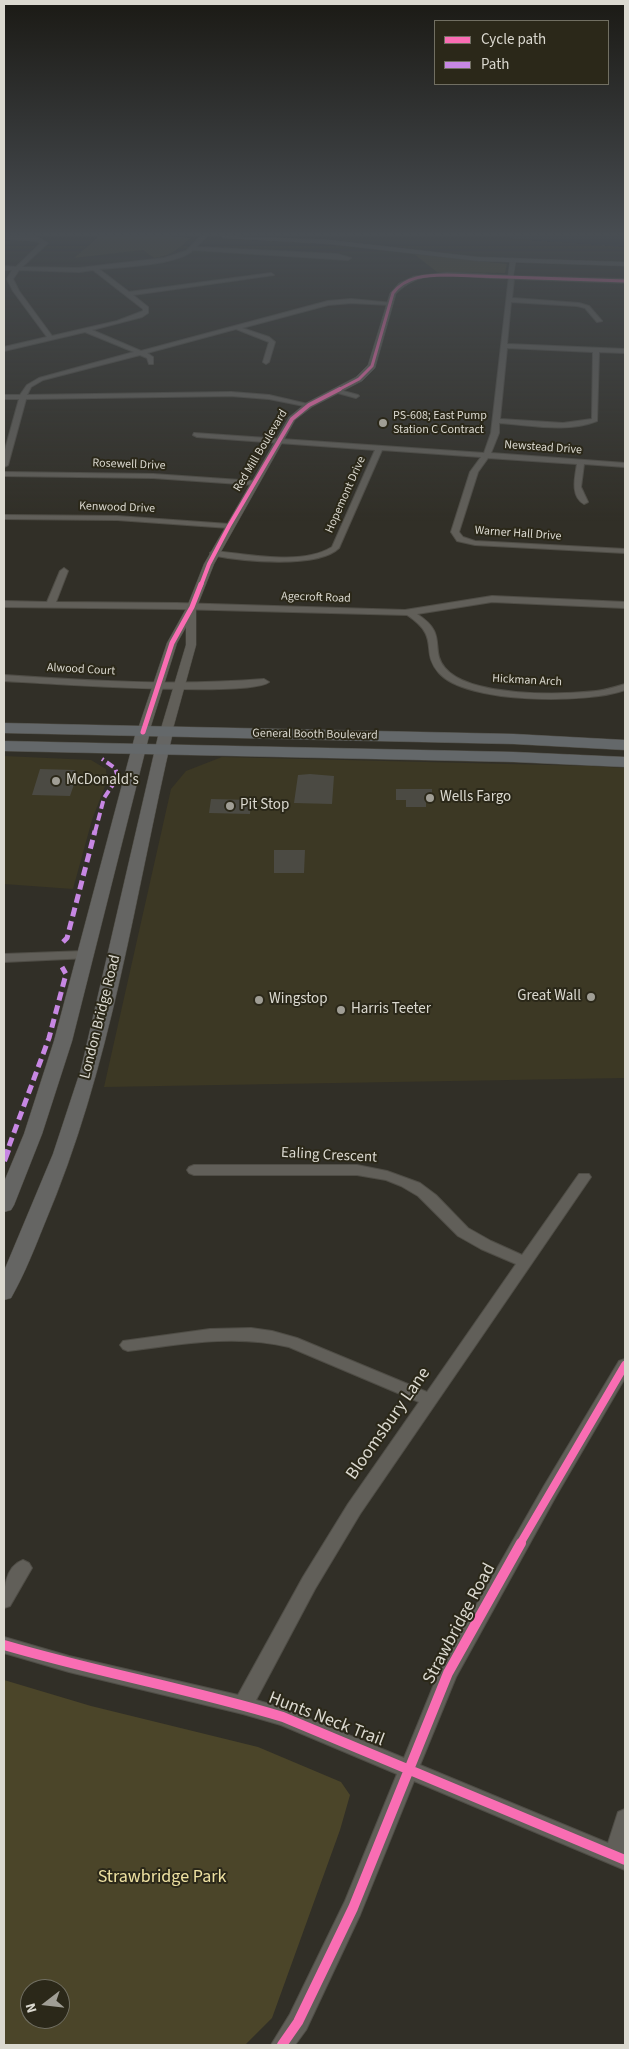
<!DOCTYPE html>
<style>
body{margin:0}
#map{position:relative;width:629px;height:2049px;overflow:hidden;background:#312f27;font-family:"Source Sans 3",sans-serif}
canvas{display:block}
.frame{position:absolute;inset:0;border:5px solid #dbd9d0;pointer-events:none}
.legend{position:absolute;left:434px;top:20px;width:175px;height:65px;box-sizing:border-box;background:#2b2819;border:1px solid #716f62;margin:0;padding:6px 9px;list-style:none;font-size:15px;color:#dbd9d0}
.legend li{display:flex;align-items:center;gap:10px;height:25px}
.legend b{width:25px;border:1px solid #716f62}
.north{position:absolute;left:20px;top:1979px;width:50px;height:50px;box-sizing:border-box;background:#2b2819;border:1px solid #716f62;border-radius:50%;rotate:254deg;font-size:14px;font-weight:700;line-height:20px;text-align:center;color:#dbd9d0}
.north::after{content:'';display:block;margin:auto;width:18px;height:22px;background:#a09e95;clip-path:polygon(50% 0,100% 100%,50% 72%,0 100%)}
</style>
<div id="map">
<canvas width="629" height="2049"></canvas>
<div class="frame"></div>
<ul class="legend">
<li><b style="height:6px;background:#f96db3"></b>Cycle path</li>
<li><b style="height:6px;background:#c787e3"></b>Path</li>
</ul>
<div class="north">N</div>
</div>
<script>
const c = document.querySelector('canvas').getContext('2d');
c.lineJoin = 'round';
function fillPath(path, color) {
  c.fillStyle = color;
  c.fill(path, 'evenodd');
}
function stroke(path, color, width, dash) {
  c.strokeStyle = color;
  c.lineWidth = width;
  c.lineCap = dash ? 'butt' : 'round';
  c.setLineDash(dash || []);
  c.stroke(path);
}
function write(font, color, halo, rows, align = 'center') {
  c.font = font + ' "Source Sans 3",sans-serif';
  c.lineWidth = 4;
  c.setLineDash([]);
  c.textBaseline = 'middle';
  c.strokeStyle = halo;
  c.fillStyle = color;
  for (const [text, x, y, turn = 0] of rows) {
    c.save();
    c.translate(x, y);
    c.rotate((+turn || 0) * Math.PI / 180);
    c.textAlign = isNaN(turn) ? turn : align;
    if (halo) c.strokeText(text, 0, 0);
    c.fillText(text, 0, 0);
    c.restore();
  }
}
fillPath(new Path2D(`
 M4 756 91 760 106 769 107 781 92 820 73 889 4 884Z
 M222 757 590 766 625 768V1078L104 1087 171 789 186 771Z`), '#3c3824');
fillPath(new Path2D(`
 M99 236H167L190 238C178 250 170 256 154 258L143 250 74 258Z
 M414 254 507 264 505 273 437 272Z
 M4 1680 91 1706 258 1747 341 1782 350 1795 340 1830 272 2018 245 2045H4ZM30 1989H60V2019H30Z`), '#4b4529');
fillPath(new Path2D(`
 M503 236H625V247L517 239Z`), '#0d1c30');
fillPath(new Path2D(`
 M40 769 75 770 74 773H78L70 796 32 795Z
 M310 774 334 776 332 804 294 803 298 775Z
 M396 789H432V801H426V807H406V800H396Z
 M211 799 251 800 250 814 209 813Z
 M274 850H305L304 873H274Z`), '#4b4a43');
const minor = new Path2D(`
 M4 236 36 237 48 243 22 267 79 268 164 258 186 251 201 236H207L196 247 337 254 351 258 348 260 193 250C178 265 121 267 99 269L129 292 271 273 274 275 133 295 148 307V313L142 317 92 330 141 351 328 301 351 299 393 303 390 305 351 303 328 305 242 328 269 337 275 342 269 362 266 364 263 362 269 342 236 329 147 353 153 357V364H149L147 358 140 355 43 380 31 387 27 395 231 392 269 395 312 405 309 407 269 399 231 396 26 399 8 465 4 467V453L19 399H4V395H20L27 385 39 378 134 352 85 332 4 351V347L47 337 13 291 7 279 12 270H4V266L16 267 41 243 35 241 4 239ZM19 270 79 272 93 270 143 309V311L117 321 52 336 19 291 13 279Z
 M509 276 625 279V283L514 279 512 298 579 303 589 306 602 321 597 322 585 308 577 306 511 302 507 344 625 349V353L599 352 597 421C567 433 531 425 499 423V433L491 453 625 463V467L584 464 581 487 588 502 584 504C570 496 575 477 577 464L488 458 478 472 459 532 463 537 475 541 625 549V553L475 545 457 541 451 532 470 472 481 457 382 450 339 548C318 569 240 561 211 555L210 553 214 551C249 554 301 566 332 547L375 450 197 437 193 435 194 433 484 453 491 433ZM507 348 593 352 592 419 563 423 500 419Z
 M336 389 358 395 359 396 356 398 334 392V390Z
 M4 472 153 474 254 481 258 483 254 485 153 478 4 476Z
 M4 515 117 516 229 524 233 526 229 528 117 520 4 519Z
 M64 568 68 571 56 602 177 603 405 610 492 596 625 602V608L492 602 417 614C449 634 429 649 445 668 469 697 560 695 596 691 606 690 615 687 625 684V690C588 704 466 704 439 673 419 650 442 638 407 615L177 609 4 607V601L47 602 60 571Z
 M4 675C91 681 177 686 264 679L269 682C250 698 41 683 4 681Z
 M85 951 89 952 91 955 89 958 4 962V954Z
 M194 1165H357L387 1171 420 1183 436 1195 468 1228 491 1241 522 1255 579 1174H589L591 1177 360 1514 315 1589 256 1700 283 1708 404 1758 441 1667 544 1486 619 1361 625 1359V1378L556 1496 456 1677 420 1765 608 1843 618 1812 625 1809V1870L414 1781 360 1915 306 2030 295 2045H271L290 2014 345 1901 397 1774 281 1725 243 1714 69 1672 4 1653V1637L69 1656 238 1695 303 1577 348 1504 419 1402 289 1347C235 1334 182 1344 128 1351L123 1349 120 1345 123 1341 210 1329 251 1328 272 1331 297 1338 427 1392 516 1264 481 1249 458 1236 418 1196 401 1186 386 1180 357 1175H194L189 1173 187 1170 189 1167Z
 M23 1560 29 1563 32 1568 10 1606 4 1608C4 1591 4 1567 23 1560Z`);
const tertiary = new Path2D(`
 M513 258 516 260 513 278C476 283 427 261 396 294L375 368 362 381 312 407 295 420 214 564 196 609V645L172 732 166 736 160 732 186 645V627L177 643 149 732 147 734H139L137 732 167 643 187 607 204 564 289 417 306 403 356 377 368 365 390 293 399 283 414 276 447 272 508 275 510 260Z`);
const secondary = new Path2D(`
 M221 236 330 240 478 257 625 262V266L478 261 330 244 224 238Z
 M143 728 150 732 72 1041 42 1134 14 1205 11 1210 4 1212V1182L24 1134 54 1041 136 732Z
 M166 728 173 732C134 899 112 1066 44 1225 34 1250 24 1275 11 1298L4 1300V1271L53 1154 81 1069 159 732Z`);
const trunk = new Path2D(`
 M4 723 514 734 625 740V750L514 744 4 733Z
 M4 741 514 752 625 757V767L514 762 4 751Z`);
stroke(minor, '#4f4d46', 2);
stroke(tertiary, '#4f4d46', 1);
stroke(secondary, '#4f4d46', 1);
stroke(trunk, '#4f4d46', 1);
fillPath(minor, '#615f59');
fillPath(tertiary, '#615f59');
fillPath(secondary, '#656563');
fillPath(trunk, '#64686a');
stroke(new Path2D(`
 M95 832 104 798 118 777 115 768 102 759`), '#c787e3', 4, [8, 4]);
stroke(new Path2D(`
 M63 942 67 938 95 831
 M9 1146 49 1038 66 974 62 967`), '#c787e3', 5, [9, 5]);
stroke(new Path2D(`
 M4 1161 10 1145`), '#c787e3', 6, [12, 6]);
stroke(new Path2D(`
 M338 390 359 379 372 366 393 293C406 276 427 275 447 275L625 281`), '#f96db3', 3);
stroke(new Path2D(`
 M201 585 209 564 229 526 292 419 309 405 340 389`), '#f96db3', 4);
stroke(new Path2D(`
 M143 732 172 643 192 607 201 584`), '#f96db3', 5);
stroke(new Path2D(`
 M520 1544 625 1365`), '#f96db3', 8);
stroke(new Path2D(`
 M4 1645C96 1672 191 1689 283 1717L625 1860
 M282 2045 298 2022 353 1908 448 1673 521 1543`), '#f96db3', 10);
const sky = c.createLinearGradient(0, 0, 0, 522);
sky.addColorStop(0, '#1b1a15');
sky.addColorStop(0.45, '#484d52');
sky.addColorStop(1, '#484d5200');
c.fillStyle = sky;
c.fillRect(0, 0, 629, 522);
for (const [x, y, r, color] of [
 [383,423,5,"#a09e95"],
 [56,781,5,"#a09e95"],
 [430,798,5,"#a09e95"],
 [230,806,5,"#a09e95"],
 [591,997,5,"#a09e95"],
 [259,1000,5,"#a09e95"],
 [341,1010,5,"#a09e95"]
]) {
  const dot = new Path2D();
  dot.arc(x, y, r, 0, 2 * Math.PI);
  c.fillStyle = color;
  c.fill(dot);
  stroke(dot, '#2b2819', 2);
}
write('12px', '#dbd9d0', '#2b2819', [
 ["PS-608; East Pump",393,416],
 ["Station C Contract",393,430]
], 'left');
write('12px', '#dbd9d0', '#2b2819', [
 ["Newstead Drive",543,448,4],
 ["Red Mill Boulevard",261,451,-59],
 ["Rosewell Drive",129,465,2],
 ["Hopemont Drive",346,495,-66],
 ["Kenwood Drive",117,508,2],
 ["Warner Hall Drive",518,534,4],
 ["Agecroft Road",316,598,2],
 ["Alwood Court",81,670,3],
 ["Hickman Arch",527,681,3],
 ["General Booth Boulevard",315,735,1]
]);
write('15px', '#dbd9d0', '#2b2819', [
 ["McDonald's",66,781],
 ["Wells Fargo",440,798],
 ["Pit Stop",240,806],
 ["Great Wall",581,997,"right"],
 ["Wingstop",269,1000],
 ["Harris Teeter",351,1010]
], 'left');
write('15px', '#dbd9d0', '#2b2819', [
 ["London Bridge Road",101,1017,-76],
 ["Ealing Crescent",329,1156,3]
]);
write('18px', '#dbd9d0', '#2b2819', [
 ["Bloomsbury Lane",389,1424,-55],
 ["Strawbridge Road",460,1624,-62],
 ["Hunts Neck Trail",326,1720,21]
]);
write('18px', '#eee1a2', '#2b2819', [
 ["Strawbridge Park",162,1878]
]);
</script>
